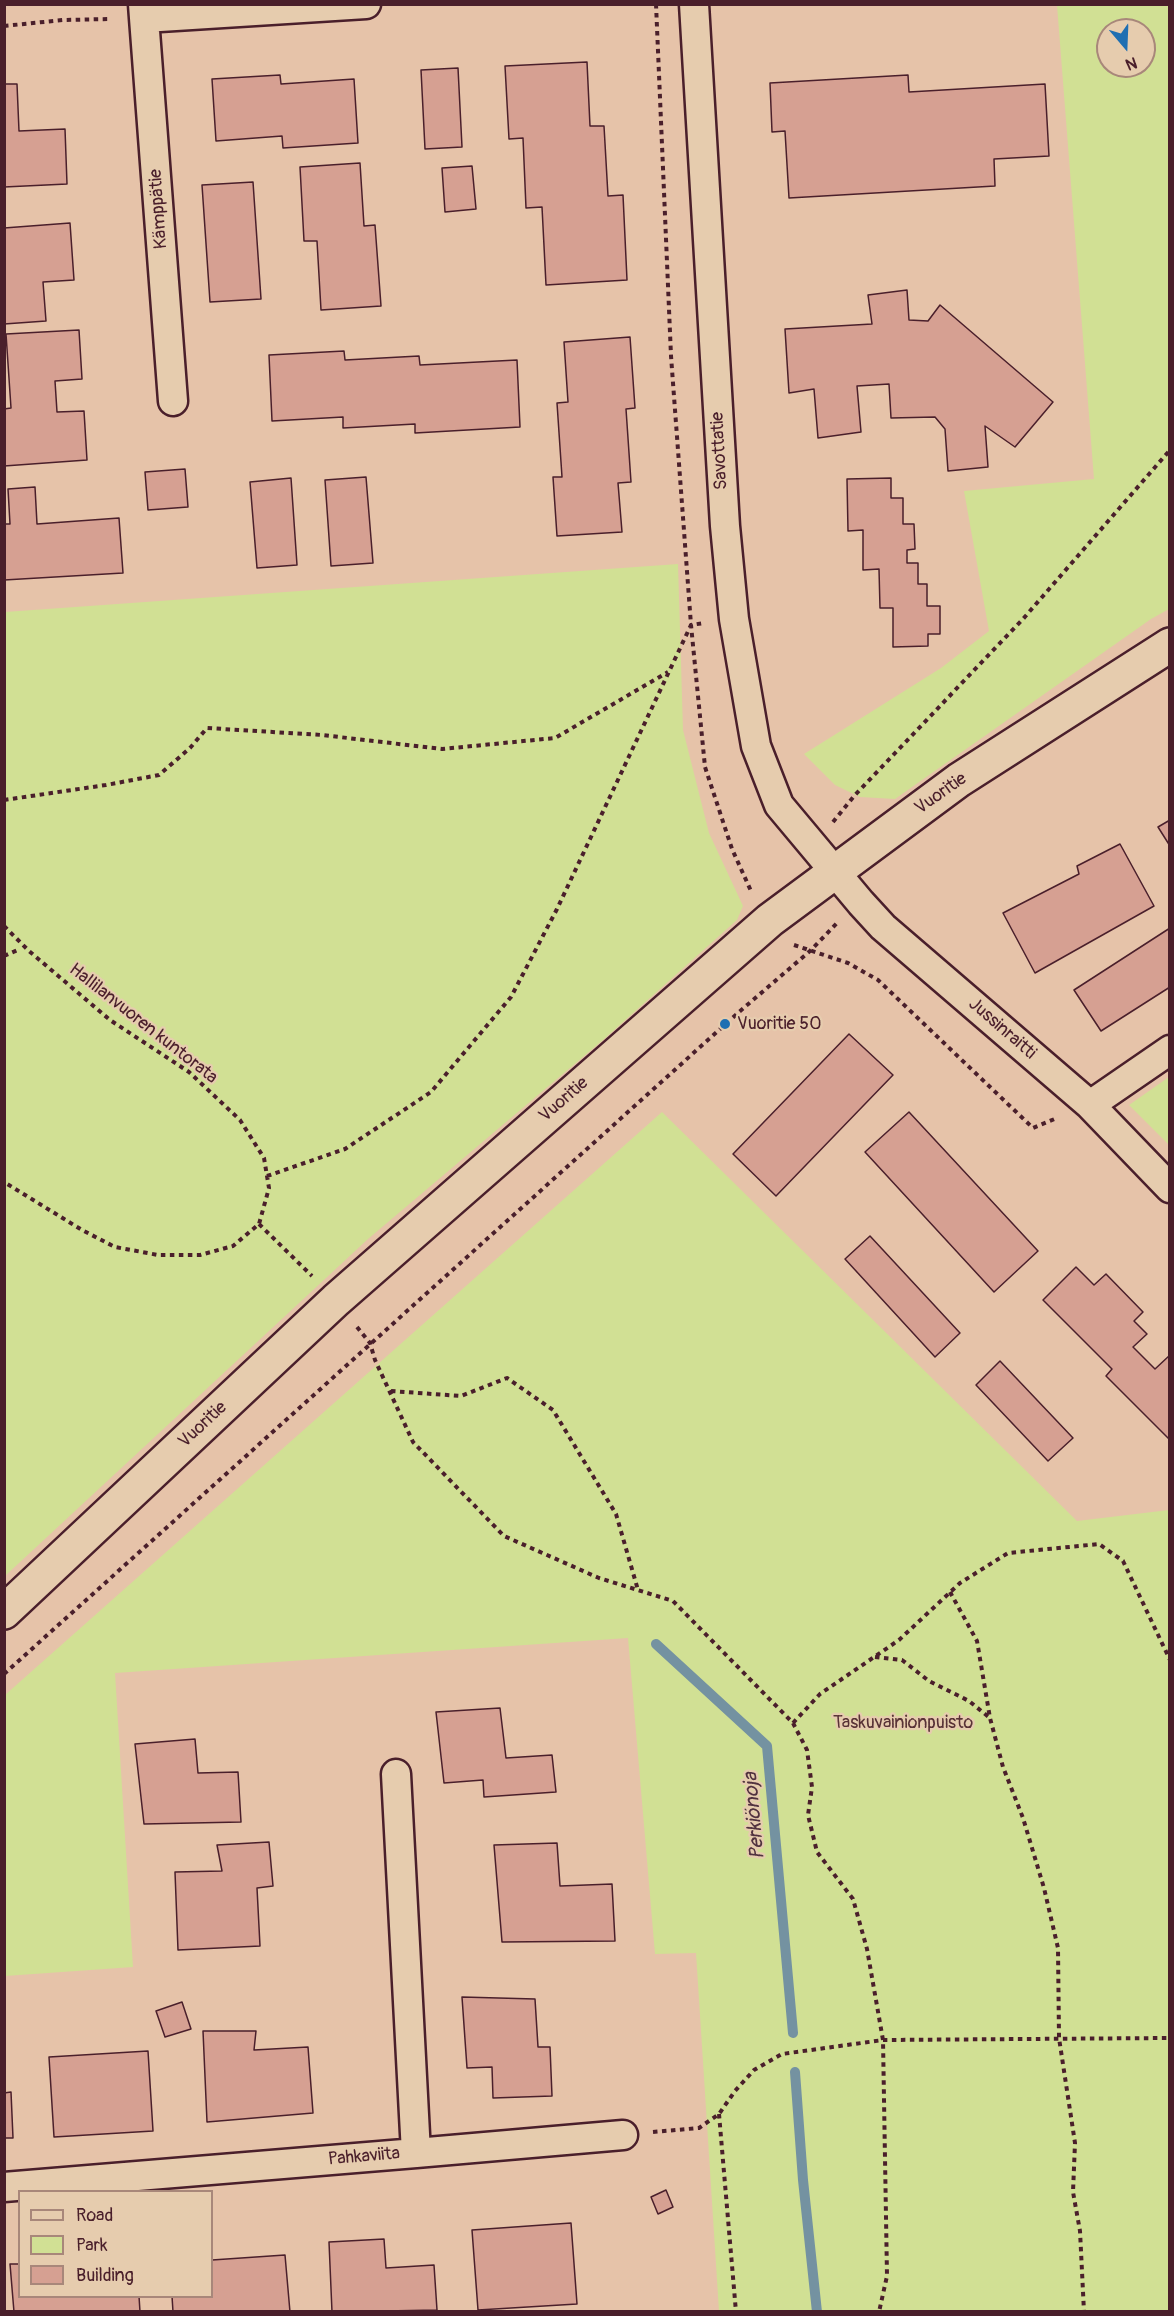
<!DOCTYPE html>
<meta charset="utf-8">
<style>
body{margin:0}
#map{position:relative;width:1174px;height:2316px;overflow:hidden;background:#e6c3a9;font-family:Pangolin,sans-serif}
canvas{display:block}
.frame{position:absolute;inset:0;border:6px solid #4a1f2b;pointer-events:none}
.legend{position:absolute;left:18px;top:2190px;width:195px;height:108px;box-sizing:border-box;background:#e6ccae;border:2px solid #a8877a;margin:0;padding:8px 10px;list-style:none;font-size:18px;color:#4a1f2b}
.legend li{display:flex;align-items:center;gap:12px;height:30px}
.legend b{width:30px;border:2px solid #a8877a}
.north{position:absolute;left:1096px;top:18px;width:60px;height:60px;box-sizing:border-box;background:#e6ccae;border:2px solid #a8877a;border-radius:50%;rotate:161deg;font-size:16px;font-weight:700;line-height:24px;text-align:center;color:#4a1f2b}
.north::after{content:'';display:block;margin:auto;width:21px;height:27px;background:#1f6fb2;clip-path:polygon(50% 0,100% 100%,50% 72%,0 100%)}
</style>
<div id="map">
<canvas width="1174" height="2316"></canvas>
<div class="frame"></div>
<ul class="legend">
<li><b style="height:8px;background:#e6ccae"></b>Road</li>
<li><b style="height:16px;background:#d1e094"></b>Park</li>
<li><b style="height:16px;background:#d6a092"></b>Building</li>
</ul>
<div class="north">N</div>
</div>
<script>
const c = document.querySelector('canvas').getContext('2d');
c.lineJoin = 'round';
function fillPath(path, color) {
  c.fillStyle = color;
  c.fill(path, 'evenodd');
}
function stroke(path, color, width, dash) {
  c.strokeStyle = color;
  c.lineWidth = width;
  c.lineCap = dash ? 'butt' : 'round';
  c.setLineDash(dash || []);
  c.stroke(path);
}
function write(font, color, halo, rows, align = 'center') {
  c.font = font + ' Pangolin,sans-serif';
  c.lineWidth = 4.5;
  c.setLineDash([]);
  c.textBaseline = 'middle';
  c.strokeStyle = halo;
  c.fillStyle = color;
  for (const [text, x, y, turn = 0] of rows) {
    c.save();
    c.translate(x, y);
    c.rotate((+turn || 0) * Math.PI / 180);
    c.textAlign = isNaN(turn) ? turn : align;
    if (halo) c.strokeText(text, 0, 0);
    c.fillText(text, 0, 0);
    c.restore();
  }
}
fillPath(new Path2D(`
 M1057 5H1169V609L1151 619 895 799 860 797 835 785 804 754 941 668 989 631 964 491 1094 479ZM1108 30H1144V66H1108Z
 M678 564 683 730 709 833 743 906 737 920 603 1040 368 1239 5 1576V612Z
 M1169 1077V1145L1129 1105Z
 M662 1112 1077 1521 1169 1510V2311H719L696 1953 655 1954 628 1638 115 1673 133 1967 5 1976V1695Z`), '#d1e094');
stroke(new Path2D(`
 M656 1644 767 1746 793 2033
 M795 2072 803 2180 817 2312`), '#7492a1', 10);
const building = new Path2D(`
 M587 62 590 126H604L608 196 623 195 627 280 546 285 542 207 526 208 523 138 509 139 505 66Z
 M458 68 462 147 425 149 421 70Z
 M280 75 281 84 354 79 358 143 283 148 282 136 216 141 212 79Z
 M908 75 909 92 1045 84 1049 156 994 159 995 186 789 198 785 131 772 132 770 83Z
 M4 84H17L19 131 65 129 67 184 4 187Z
 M360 163 364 226 375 225 381 306 321 310 317 241H304L300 167Z
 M472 166 476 209 445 212 442 168Z
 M253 182 261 299 210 302 202 185Z
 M70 223 74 280 43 282 46 321 4 324V228Z
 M907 290 909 320 928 321 940 305 1053 402 1015 447 985 426 988 467 948 471 945 429 935 417 891 418 889 384 857 386 861 432 818 438 814 389 789 393 785 329 872 324 868 295Z
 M79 330 82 379 55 381 57 412 84 411 87 460 4 466V409L11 408 6 334Z
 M630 337 635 408 626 409 631 482 618 483 622 532 557 536 553 477H562L557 403 568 402 564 342Z
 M344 351 345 360 419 356 420 365 517 360 520 427 415 433V424L343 428V417L272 421 269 355Z
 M185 469 188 507 148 510 145 472Z
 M366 477 373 563 331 566 325 480Z
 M291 478 297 565 257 568 250 482Z
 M891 478V498H903V524H914L915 549 907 550V563H918V584H927V606H940V634H928V646L893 647V608H880L879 569 863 570V530L848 531 847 479Z
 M35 487 37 524 119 518 123 573 4 580V524H10L8 489Z
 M1170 820V846L1158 827Z
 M1120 844 1154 906 1035 973 1003 913 1079 874 1077 866Z
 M1170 928V987L1101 1031 1074 990Z
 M849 1034 893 1075 776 1196 733 1154Z
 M909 1112 1038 1251 994 1292 865 1152Z
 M870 1236 960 1333 935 1357 845 1259Z
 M1076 1267 1094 1285 1106 1274 1143 1312 1134 1321 1147 1334 1133 1347 1155 1369 1170 1355V1440L1106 1376 1112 1369 1043 1300Z
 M1000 1361 1073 1438 1048 1461 976 1385Z
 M500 1708 506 1758 552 1755 556 1792 484 1797 483 1780 444 1783 436 1712Z
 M195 1739 198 1773 238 1772 241 1822 144 1824 135 1744Z
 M269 1842 273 1886 257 1888 260 1946 178 1950 175 1872 222 1871 217 1845Z
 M557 1843 560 1886 612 1884 615 1941 502 1942 494 1845Z
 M462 1997 535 1999 538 2047H550L552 2096 493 2098 492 2067 467 2068Z
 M182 2002 191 2029 165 2037 156 2011Z
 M203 2031H256L254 2050 308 2047 313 2113 207 2122Z
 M148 2051 153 2131 54 2137 49 2057Z
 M11 2092 13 2138H4V2093Z
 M666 2190 673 2207 658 2214 651 2197Z
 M571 2223 577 2304 478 2310 472 2230Z
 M384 2239 386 2268 434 2265 437 2310 332 2312 329 2242Z
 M285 2255 290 2312H173L172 2296H212V2260Z
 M10 2264H20V2296H139L140 2312H14Z`);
fillPath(building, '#d6a092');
stroke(building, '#4a1f2b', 1.5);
const minor = new Path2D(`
 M143 4 144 18 366 4
 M694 4 725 526 734 619 756 746 779 805 861 903 883 927 1090 1105 1170 1188
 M144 18 173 401
 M1090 1105 1170 1050
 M416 2153 623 2135
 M4 2187 416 2153 396 1774`);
const tertiary = new Path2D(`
 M4 1612 336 1300 770 920 959 780 1170 645`);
stroke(minor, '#4a1f2b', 33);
stroke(tertiary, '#4a1f2b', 38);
stroke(new Path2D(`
 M656 4 671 356 691 625 705 767 732 849 751 891
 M4 26 63 20 111 19
 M4 800 106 785 159 775 190 748 207 728 322 735 442 749 555 738 668 672
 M833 822 855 795 1023 619 1170 450
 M4 926 29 951 110 1020 189 1072 240 1120 264 1158 269 1188 259 1224 233 1246 200 1255H158L115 1247 82 1230 4 1182
 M794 945 848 963 878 980 1033 1128 1057 1118
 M4 956 20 949
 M267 1176 345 1149 431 1092 511 997 557 909 691 625 704 623
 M259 1224 312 1276
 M357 1327 370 1343 375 1360 413 1442 504 1536 599 1578 673 1601 793 1723 807 1750 812 1787 808 1815 817 1852 853 1899 867 1949 883 2040 887 2276 879 2312
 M391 1391 461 1396 507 1378 553 1410 616 1514 638 1590
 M950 1592 977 1641 990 1718 1003 1767 1023 1818 1044 1888 1058 1948 1059 2038 1075 2143 1073 2192 1080 2231 1084 2312
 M875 1657 902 1660 929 1681 969 1701 990 1718
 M4 1674 739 1012 810 951 837 923
 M793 1723 820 1694 899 1640 960 1583 1008 1553 1099 1544 1123 1561 1170 1660
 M719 2114 736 2312
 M653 2132 699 2128 719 2114 735 2091 754 2070 782 2054 883 2040 1170 2038`), '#4a1f2b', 4, [4.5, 4.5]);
stroke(minor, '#e6ccae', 28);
stroke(tertiary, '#e6ccae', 33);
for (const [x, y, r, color] of [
 [725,1024,6,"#1f6fb2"]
]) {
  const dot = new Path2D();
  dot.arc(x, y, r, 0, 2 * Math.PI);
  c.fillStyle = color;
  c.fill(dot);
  stroke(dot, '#e6ccae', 2);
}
write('18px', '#4a1f2b', '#e6ccae', [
 ["Kämppätie",159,209,-94],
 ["Savottatie",720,451,-93],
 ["Vuoritie",941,794,-35],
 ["Hallilanvuoren kuntorata",143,1024,38],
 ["Jussinraitti",1002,1029,41],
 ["Vuoritie",564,1100,-41],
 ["Vuoritie",203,1425,-43],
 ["Pahkaviita",364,2157,-5]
]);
write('18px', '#4a1f2b', '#e6ccae', [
 ["Vuoritie 50",737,1024]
], 'left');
write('18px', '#583236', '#e6ccae', [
 ["Taskuvainionpuisto",903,1723]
]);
write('italic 20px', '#51323f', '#e6ccae', [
 ["Perkiönoja",755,1816,-95]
]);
</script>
